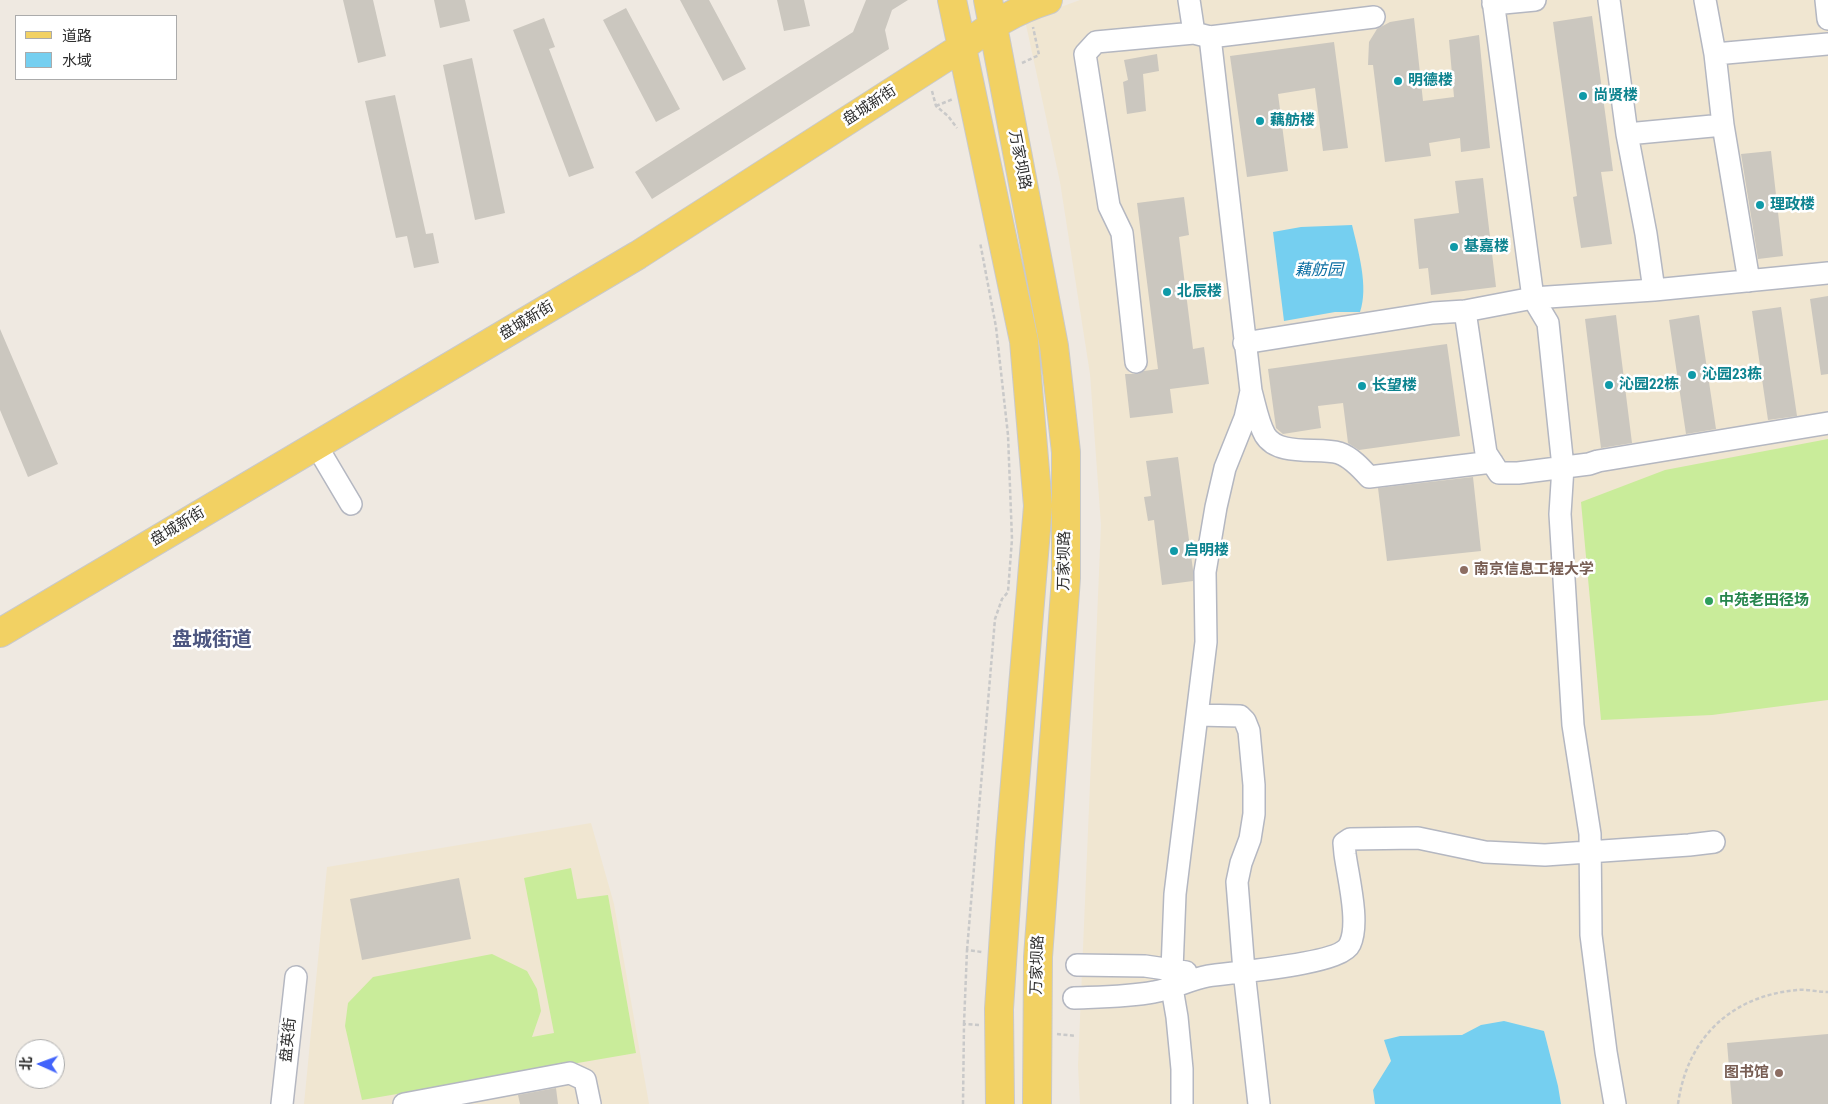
<!DOCTYPE html>
<meta charset="utf-8">
<style>
body{margin:0}
#map{position:relative;width:1828px;height:1104px;overflow:hidden;background:#efe9e1;font-family:"Roboto Condensed","Noto Sans SC",sans-serif}
canvas{display:block}
.legend{position:absolute;left:15px;top:15px;width:162px;height:65px;box-sizing:border-box;background:#fff;border:1px solid #ababab;margin:0;padding:6px 9px;list-style:none;font-size:15px;color:#2e2e2e}
.legend li{display:flex;align-items:center;gap:10px;height:25px}
.legend b{width:25px;border:1px solid #ababab}
.north{position:absolute;left:15px;top:1039px;width:50px;height:50px;box-sizing:border-box;background:#fff;border:1px solid #ababab;border-radius:50%;rotate:272deg;font-size:14px;font-weight:700;line-height:20px;text-align:center;color:#2e2e2e}
.north::after{content:'';display:block;margin:auto;width:18px;height:22px;background:#4264fb;clip-path:polygon(50% 0,100% 100%,50% 72%,0 100%)}
</style>
<div id="map">
<canvas width="1828" height="1104"></canvas>
<ul class="legend">
<li><b style="height:6px;background:#f2d163"></b>道路</li>
<li><b style="height:14px;background:#75cff0"></b>水域</li>
</ul>
<div class="north">北</div>
</div>
<script>
const c = document.querySelector('canvas').getContext('2d');
c.lineJoin = 'round';
function fillPath(path, color) {
  c.fillStyle = color;
  c.fill(path, 'evenodd');
}
function stroke(path, color, width, dash) {
  c.strokeStyle = color;
  c.lineWidth = width;
  c.lineCap = dash ? 'butt' : 'round';
  c.setLineDash(dash || []);
  c.stroke(path);
}
function write(font, color, halo, rows, align = 'center') {
  c.font = font + ' "Roboto Condensed","Noto Sans SC",sans-serif';
  c.lineWidth = 5;
  c.setLineDash([]);
  c.textBaseline = 'middle';
  c.strokeStyle = halo;
  c.fillStyle = color;
  for (const [text, x, y, turn = 0] of rows) {
    c.save();
    c.translate(x, y);
    c.rotate((+turn || 0) * Math.PI / 180);
    c.textAlign = isNaN(turn) ? turn : align;
    if (halo) c.strokeText(text, 0, 0);
    c.fillText(text, 0, 0);
    c.restore();
  }
}
fillPath(new Path2D(`
 M1080 0H1828V1104H1080L1078 1066 1101 525 1090 374 1060 182 1025 20Z
 M591 823 614 904 649 1104H304L327 867Z`), '#f0e6d1');
fillPath(new Path2D(`
 M1828 439V700L1712 715 1601 720 1581 502 1665 470Z
 M571 868 577 899 608 895 636 1053 362 1100 345 1026 348 1003 373 977 492 954 527 971 537 989 541 1011 532 1037 554 1033 524 878Z`), '#c9ec9a');
fillPath(new Path2D(`
 M1352 225C1358 250 1369 287 1360 312H1335L1284 321 1273 232 1301 227Z
 M1504 1021 1544 1031 1558 1086 1561 1104H1375L1373 1090 1391 1061 1384 1040 1400 1036 1462 1035 1481 1025Z`), '#75cff0');
fillPath(new Path2D(`
 M343 0H373L386 56 358 63Z
 M434 0H465L470 21 440 28Z
 M680 0H709L746 69 723 81Z
 M777 0H804L810 26 784 31Z
 M866 0H908L892 10 885 30 889 49 652 199 635 172 853 32Z
 M626 8 680 109 656 122 603 20Z
 M1592 16 1613 171 1601 172 1612 244 1581 248 1573 197 1577 196 1553 22Z
 M544 18 555 47 549 49 594 168 569 177 513 30Z
 M1414 18 1423 101 1454 97 1449 40 1479 35 1490 148 1461 152 1460 138 1429 143 1431 156 1385 162 1373 65H1368L1369 42 1377 29 1390 22Z
 M1334 42 1348 148 1323 151 1315 88 1278 94 1288 171 1247 177 1230 56Z
 M1157 54 1159 71 1143 74 1146 111 1127 114 1123 82 1128 80 1124 60Z
 M472 58 505 213 475 220 443 65Z
 M395 95 426 234 433 233 439 263 414 268 407 236 396 238 365 101Z
 M1771 151 1783 256 1758 259 1741 154Z
 M1483 178 1496 287 1431 295 1428 268 1419 269 1414 219 1459 213 1455 181Z
 M1184 197 1189 235 1179 237 1193 349 1204 347 1209 384 1170 389 1173 413 1130 418 1125 374H1138L1144 371 1158 369 1137 203Z
 M1828 296V374L1821 375 1810 299Z
 M1781 307 1797 416 1768 420 1752 311Z
 M1616 315 1632 443 1601 448 1585 319Z
 M1699 315 1716 429 1686 434 1669 320Z
 M0 329 58 464 28 477 0 410Z
 M1447 344 1460 436 1359 450 1348 443 1343 403 1318 406 1321 428 1283 434 1276 428 1268 369Z
 M1178 457 1193 570V581L1162 585 1154 520 1148 521 1144 497 1151 496 1146 461Z
 M1473 477 1481 551 1387 561 1378 488Z
 M459 878 471 939 362 960 350 899Z
 M1828 1034V1104H1732L1727 1043Z
 M556 1088 558 1104H520L518 1095Z`), '#cbc7bf');
const minor = new Path2D(`
 M1189 0 1194 33 1210 37 1251 391C1255 405 1258 423 1265 435 1278 457 1319 447 1339 453 1351 457 1361 468 1369 477L1492 462
 M1493 0 1533 298 1548 323 1563 467 1560 514 1573 725 1590 834 1591 935 1606 1052 1615 1104
 M1609 0 1627 134 1646 234 1654 290 1828 273
 M1705 0 1715 54 1723 125 1749 281
 M1826 0 1828 19
 M1493 4 1535 0
 M1210 37 1374 17
 M1715 54 1828 44
 M1627 134 1723 125
 M1465 311 1486 453 1499 473H1518L1589 464 1598 461 1828 423
 M1244 343 1433 313 1465 311 1533 298 1654 290
 M1136 362 1122 233 1109 206 1085 54 1096 42 1194 33
 M316 445 351 504
 M1198 715 1240 716 1245 721 1249 731 1254 785V814L1250 839 1241 863 1237 882 1244 971 1259 1104
 M1077 965 1145 966 1186 972
 M1074 998C1100 997 1128 997 1154 992 1173 989 1190 979 1208 976 1233 972 1341 965 1350 944 1360 923 1348 877 1345 854L1344 843 1350 839 1418 838 1485 852 1545 855 1689 845 1714 842
 M282 1104 296 977
 M404 1104 570 1073 585 1080 590 1104
 M1182 1104V1069L1177 1017 1172 988V970L1175 894 1206 642 1205 572 1216 507 1225 468 1245 418 1251 391`);
const major = new Path2D(`
 M952 0 1024 341 1038 506 1010 843 999 1009 1000 1104
 M988 0 1054 346 1066 452V578L1038 957 1037 1104
 M0 633 638 255 962 47C991 26 1013 11 1048 0`);
stroke(minor, '#b4b7c1', 24);
stroke(major, '#c9c9c9', 30);
stroke(new Path2D(`
 M1022 63 1039 55 1033 27
 M932 91 936 106 948 116 957 128
 M936 106 953 99
 M967 950 995 619 1002 599 1008 592 1012 539 1008 435 996 327 980 242
 M964 1024 967 950 982 952
 M1057 1034 1076 1036
 M963 1104 964 1024 980 1025
 M1678 1104C1687 1038 1731 996 1797 990 1807 989 1818 992 1828 992`), '#c9c9c9', 2.5, [4, 2.5]);
stroke(minor, '#fff', 21);
stroke(major, '#f2d163', 28);
for (const [x, y, r, color] of [
 [1398,81,5,"#0f9aa8"],
 [1583,96,5,"#0f9aa8"],
 [1260,121,5,"#0f9aa8"],
 [1760,205,5,"#0f9aa8"],
 [1454,247,5,"#0f9aa8"],
 [1167,292,5,"#0f9aa8"],
 [1692,375,5,"#0f9aa8"],
 [1609,385,5,"#0f9aa8"],
 [1362,386,5,"#0f9aa8"],
 [1174,551,5,"#0f9aa8"],
 [1464,570,5,"#8d6e63"],
 [1709,601,5,"#2e9e5b"],
 [1779,1073,5,"#8d6e63"]
]) {
  const dot = new Path2D();
  dot.arc(x, y, r, 0, 2 * Math.PI);
  c.fillStyle = color;
  c.fill(dot);
  stroke(dot, '#fff', 2);
}
write('bold 15px', '#0d838f', '#fff', [
 ["明德楼",1408,81],
 ["尚贤楼",1593,96],
 ["藕舫楼",1270,121],
 ["理政楼",1770,205],
 ["基嘉楼",1464,247],
 ["北辰楼",1177,292],
 ["沁园23栋",1702,375],
 ["沁园22栋",1619,385],
 ["长望楼",1372,386],
 ["启明楼",1184,551]
], 'left');
write('15px', '#2e2e2e', '#fff', [
 ["盘城新街",870,106,-33],
 ["万家坝路",1019,160,79],
 ["盘城新街",527,321,-31],
 ["盘城新街",178,527,-31],
 ["万家坝路",1065,561,-89],
 ["万家坝路",1038,965,-88],
 ["盘英街",289,1040,-84]
]);
write('bold 15px', '#785e54', '#fff', [
 ["南京信息工程大学",1474,570],
 ["图书馆",1769,1073,"right"]
], 'left');
write('bold 15px', '#27864d', '#fff', [
 ["中苑老田径场",1719,601]
], 'left');
write('italic 16px', '#0d6fa3', '#fff', [
 ["藕舫园",1319,271]
]);
write('bold 20px', '#4d5680', '#fff', [
 ["盘城街道",212,641]
]);
</script>
